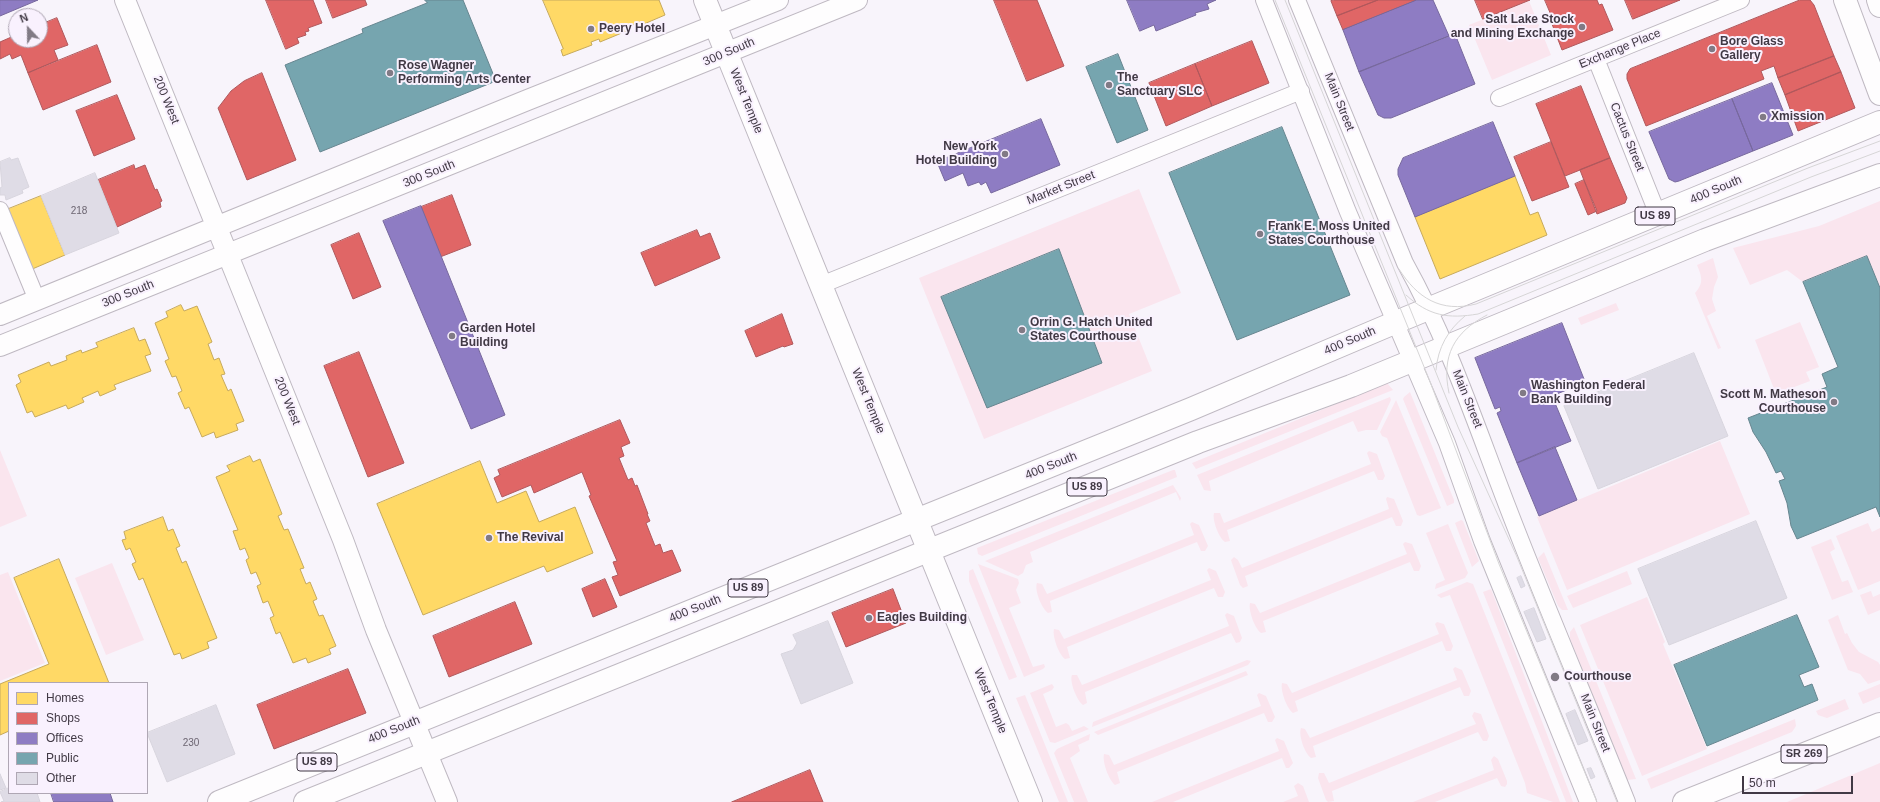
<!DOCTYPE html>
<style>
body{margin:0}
#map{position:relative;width:1880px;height:802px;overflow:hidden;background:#f8f4fb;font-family:Helvetica,sans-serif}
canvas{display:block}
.legend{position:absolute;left:8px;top:682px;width:140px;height:112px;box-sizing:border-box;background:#f9f1fe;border:1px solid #afa7b4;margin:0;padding:5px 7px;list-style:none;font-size:12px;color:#413945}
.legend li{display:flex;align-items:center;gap:8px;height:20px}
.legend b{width:20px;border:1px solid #afa7b4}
.north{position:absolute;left:8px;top:8px;width:40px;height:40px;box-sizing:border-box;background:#f9f1fe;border:1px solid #afa7b4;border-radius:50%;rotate:338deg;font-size:11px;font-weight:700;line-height:16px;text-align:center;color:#413945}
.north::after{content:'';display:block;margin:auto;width:14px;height:18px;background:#817a85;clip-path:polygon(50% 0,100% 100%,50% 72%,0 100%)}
.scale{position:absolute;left:1742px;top:776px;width:111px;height:18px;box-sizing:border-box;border:2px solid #413945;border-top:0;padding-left:5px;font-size:12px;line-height:14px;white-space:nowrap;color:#413945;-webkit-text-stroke:3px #f9f1fe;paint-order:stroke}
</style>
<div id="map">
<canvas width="1880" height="802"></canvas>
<ul class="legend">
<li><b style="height:11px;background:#ffd966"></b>Homes</li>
<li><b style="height:11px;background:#e06666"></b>Shops</li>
<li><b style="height:11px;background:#8e7cc3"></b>Offices</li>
<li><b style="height:11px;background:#76a5af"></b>Public</li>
<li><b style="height:11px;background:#dfdce6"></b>Other</li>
</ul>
<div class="north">N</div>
<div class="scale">50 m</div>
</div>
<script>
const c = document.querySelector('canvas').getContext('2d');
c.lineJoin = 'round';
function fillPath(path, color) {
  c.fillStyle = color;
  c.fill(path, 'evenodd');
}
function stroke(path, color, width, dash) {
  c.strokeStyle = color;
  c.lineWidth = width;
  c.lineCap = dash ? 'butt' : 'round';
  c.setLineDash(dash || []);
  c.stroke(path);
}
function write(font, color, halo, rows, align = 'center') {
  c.font = font + ' Helvetica,sans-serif';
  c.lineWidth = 4;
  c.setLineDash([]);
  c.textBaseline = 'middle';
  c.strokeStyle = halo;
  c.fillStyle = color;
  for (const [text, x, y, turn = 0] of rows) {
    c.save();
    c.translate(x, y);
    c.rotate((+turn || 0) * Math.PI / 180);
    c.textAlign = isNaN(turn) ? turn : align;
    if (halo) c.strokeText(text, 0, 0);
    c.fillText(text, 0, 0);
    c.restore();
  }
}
fillPath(new Path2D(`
 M1529 1 1551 55 1492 80 1469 25Z
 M1139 189 1181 293 1129 314 1152 371 984 439 919 278Z
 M1880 201V288L1867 256 1803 282 1787 270 1750 285 1733 248 1819 226Z
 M1713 258 1718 277 1714 287 1712 299 1716 311 1707 316 1721 348 1718 349 1695 293C1704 283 1702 277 1697 265Z
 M1616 303 1619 310 1581 325 1578 318Z
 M1800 322 1819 367 1806 372 1810 381 1776 394 1755 340Z
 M1387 383 1393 390 1196 469 1192 463Z
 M1410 392 1454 500V503L1447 506 1403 399 1404 397Z
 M1390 397 1391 400 1377 430H1366L1358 432 1353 421 1209 481 1211 491 1204 490 1197 475Z
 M1396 400 1441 508 1420 516 1417 515 1387 438 1382 436 1380 432Z
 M1720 441 1750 514 1567 590 1537 517Z
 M0 450 27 516 0 527Z
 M1369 451 1377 454 1385 476 1383 480H1378L1374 471 1227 530 1230 541 1225 542C1219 538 1212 520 1214 513H1220L1224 523 1371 464 1367 453Z
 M1173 470H1175L1177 477 982 556 978 554 977 548Z
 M1173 485 1181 498 1180 501 1176 492 1030 552 1033 562 1026 565 1023 573 1018 576 985 561Z
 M1387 497 1394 499 1403 521 1401 526H1396L1392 517 1245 576 1248 586 1243 588 1240 585 1232 563 1231 560 1234 557 1238 560 1242 568 1389 509 1386 499Z
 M1461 520 1463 521 1479 561 1472 567 1455 523Z
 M1192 522 1199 525 1208 546 1205 551H1201L1197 542 1050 601 1052 612 1048 613C1042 609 1034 590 1037 583L1042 584 1047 594 1194 535 1190 524Z
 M1868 523 1872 532 1880 528V581L1858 590 1836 536Z
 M1448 524 1468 573 1465 578 1435 589 1436 584 1445 580 1426 533Z
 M1831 539 1835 549 1830 552 1842 582 1848 580 1853 592 1832 600 1811 547Z
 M1405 542 1412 544 1421 566 1419 571H1414L1410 562 1263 621 1266 632 1261 633C1255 629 1248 610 1250 603L1255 604 1260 613 1407 554 1403 544Z
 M1544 552 1568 610H1562L1558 606 1538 558Z
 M112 563 144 640 106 655 75 578Z
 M978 564 1018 579 1019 583 1016 590 1021 603 1009 608 1033 667 1044 664 1045 667 1043 669 1024 677Z
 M1209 568 1216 571 1225 592 1223 597H1218L1214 588 1067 647 1070 658 1065 659C1059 655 1052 636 1054 629L1059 630 1064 639 1211 580 1207 570Z
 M973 569 1017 677 1009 680 969 581V571Z
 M1627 571 1632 584 1573 608 1567 596Z
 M8 572 45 663 0 681V575Z
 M1467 582 1473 584 1560 802H1553L1527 793 1525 783 1450 595 1441 598 1437 595Z
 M1491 589 1573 802H1566L1483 592Z
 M1871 591 1873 597 1880 594V610L1868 615 1860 595Z
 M1647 597 1665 642 1663 644 1707 749 1642 776 1580 625Z
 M1227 613 1234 616 1242 638 1240 642 1236 643 1231 633 1085 692 1087 703 1083 705C1077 701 1069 681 1072 675H1077L1082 685 1229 626 1225 615Z
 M1838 615 1845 634 1847 633 1852 643 1859 652 1878 662 1880 665V680L1868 684 1860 674 1848 670 1828 620Z
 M1437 622 1444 624 1453 646 1451 651H1446L1442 641 1295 701 1298 711 1293 713C1287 709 1280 690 1282 683L1287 684 1292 693 1439 634 1435 624Z
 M1574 627 1636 779 1627 780 1570 639V632Z
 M1247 660 1251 661 1248 665 1092 727 1093 722Z
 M1455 667 1462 670 1471 691 1469 696H1464L1460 687 1313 746 1316 757 1311 758C1305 754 1298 735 1301 728L1305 729 1310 738 1457 680 1453 669Z
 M1246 671 1248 675 1098 735 1094 732Z
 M1052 684 1054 687 1052 690 1043 694 1056 727 1066 723 1069 725 1072 731 1084 726 1089 729 1055 743 1050 742 1030 693Z
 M1880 684V697L1863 704 1858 693Z
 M1259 693 1266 696 1275 717 1272 722H1268L1264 713 1117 772 1120 783 1115 785C1109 780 1102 762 1104 754L1109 755 1114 765 1261 706 1257 695Z
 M1025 695 1068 802H1059L1016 698Z
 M1845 699 1849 709 1827 718 1818 715 1816 711Z
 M1474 712 1481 714 1489 736 1487 741H1483L1478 732 1332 791 1334 801 1328 802 1326 800 1318 778 1319 773H1324L1329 783 1476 724 1472 716Z
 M1795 719 1796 726 1792 732 1651 789 1647 779Z
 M1090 734 1089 740 1078 745 1080 751 1070 758 1088 802H1074L1054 753 1057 749Z
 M1277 738 1284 741 1293 763 1289 768H1286L1282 758 1173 802H1152L1279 751 1275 740Z
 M1494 756 1498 759 1507 781V784L1505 787 1501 786 1497 778 1435 802H1413L1494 770 1491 760Z
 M1880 763V802H1787Z
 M1298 783 1303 786 1309 802H1283L1298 796 1294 786Z`), '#fae5ee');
const homes = new Path2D(`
 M543 0H659L665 15 637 27 635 24 628 27 629 30 600 42 599 39 591 42 592 45 563 56 561 50 563 49Z
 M1515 176 1530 215 1538 212 1547 235 1440 279 1415 217Z
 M41 196 65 255 30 270 6 210Z
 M181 305 184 311 197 306 212 342 208 344 214 360 219 358 225 374 221 375 228 391 231 389 244 421 236 424 238 430 216 438 214 432 202 437 189 407 185 409 178 393 182 391 176 376 172 377 165 361 169 359 155 323 168 317 166 312Z
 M134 328 139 341 145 339 151 354 145 356 151 371 114 385 116 389 100 396 98 391 82 398 84 402 68 409 66 405 35 417 32 411 27 413 16 385 21 382 18 375 49 362 51 366 67 360 66 356 81 350 82 353 98 347 96 343Z
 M250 456 253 462 260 459 282 514 278 516 284 530 288 529 304 568 300 569 306 584 310 582 317 599 313 601 319 616 323 615 336 646 329 649 331 654 308 663 306 658 293 663 280 632 276 634 270 618 274 616 268 601 263 603 257 586 261 584 256 572 251 574 246 560 249 558 245 548 240 550 233 531 238 530 216 477 230 471 227 466Z
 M480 461 497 503 526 491 539 522 575 507 593 553 547 572 544 566 423 615 377 504Z
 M163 517 168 531 173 529 180 546 176 548 182 563 186 561 217 638 207 642 209 648 182 659 180 653 174 655 143 578 139 580 132 564 136 562 130 548 126 550 122 540 126 539 124 532Z
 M59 559 109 683H9V731L0 735V684L49 664 14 578Z`);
fillPath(homes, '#ffd966');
stroke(homes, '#c6a95c', 1);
const shops = new Path2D(`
 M266 0H313L322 23 308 28 309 31 305 32 306 35 297 38 299 43 286 49Z
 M326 0H365L367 5 333 18Z
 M994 0H1037L1064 66 1027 81Z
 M1334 0H1378L1337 16 1331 1Z
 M1378 0H1417L1343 30 1337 16Z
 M1475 0H1530L1483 19Z
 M1545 0H1597L1599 5 1602 4 1613 30 1562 50 1552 24 1554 23Z
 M1625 0H1680L1633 19Z
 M1800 0H1810L1814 5 1834 56 1778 78 1774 66 1761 71 1764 79 1646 126 1627 79V74L1630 69Z
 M57 18 68 45 54 50 58 60 28 73 21 55 12 59 10 54 0 59V42L16 35V40H40V25Z
 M1252 41 1269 83 1212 106 1195 64Z
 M97 45 111 82 43 110 28 73Z
 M1834 56 1841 72 1785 95 1778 78Z
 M1195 64 1212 106 1166 126 1149 83Z
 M1841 72 1855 108 1798 131 1785 95Z
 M262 73 296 160 247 180 218 108 231 91 244 81Z
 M1581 86 1610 158 1565 176 1536 104Z
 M117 95 135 139 94 156 76 111Z
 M1551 142 1569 187 1532 201 1514 157Z
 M1610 158 1627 198 1625 203 1597 214 1580 170Z
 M134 165 135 169 145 165 155 190 157 189 162 201 160 202 161 207 117 227 98 180Z
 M1584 180 1597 211 1588 215 1575 184Z
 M452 195 471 245 440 257 421 207Z
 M697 230 700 237 710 233 720 258 655 286 641 253Z
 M359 233 381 287 353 299 331 245Z
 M782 314 793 344 784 347 783 346 756 357 745 331Z
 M359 352 404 463 368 477 324 366Z
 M620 420 630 443 621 447 624 456 619 458 628 480 632 478 635 486 637 485 648 514H647L650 521 646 523 655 546 660 544 663 553 672 550 681 571 620 596 612 577 618 575 613 562 617 561 589 496 591 495 582 472 534 493 531 485 502 497 494 478 500 475 498 470Z
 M605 579 617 607 593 617 582 589Z
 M893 589 906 623 846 647 832 613Z
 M515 602 532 644 449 677 433 636Z
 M348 669 366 713 274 749 257 705Z
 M810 770 823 802H732Z`);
fillPath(shops, '#e06666');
stroke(shops, '#b0585c', 1);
const offices = new Path2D(`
 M0 0H38L0 16Z
 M1127 0H1216L1207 4 1209 9 1195 13 1196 15 1156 31 1154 25 1140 31Z
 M1417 0H1433L1449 36 1359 72 1343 30Z
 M1455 34 1475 84 1391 118H1384L1378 115 1359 72Z
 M1772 83 1793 135 1753 151 1732 99Z
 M1732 99 1753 151 1679 181 1675 182 1669 179 1649 132Z
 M1041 119 1060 165 991 193 986 182 981 185 979 182 968 186 963 173 945 181 937 162Z
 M1493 122 1515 176 1415 217 1398 175V169L1403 158Z
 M421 206 505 415 471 429 383 221Z
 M1562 323 1584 379 1568 386 1569 389 1552 396 1571 441 1517 463 1497 413 1501 411 1500 407 1495 409 1475 358Z
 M1555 447 1577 500 1539 516 1517 463Z
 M51 793H110L113 802H54Z`);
fillPath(offices, '#8e7cc3');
stroke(offices, '#77689d', 1);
const public = new Path2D(`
 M425 0H463L496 81 320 152 285 65 363 33 362 29 427 3Z
 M1118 54 1148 130 1117 143 1086 67Z
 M1282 127 1350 295 1237 340 1169 173Z
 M1059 249 1102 363 987 408 941 297Z
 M1867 256 1880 288V517L1876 507 1797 539 1791 526 1787 503 1779 481 1785 479 1781 471 1776 473 1766 452 1753 432 1748 418 1827 387 1822 374 1838 367 1803 282Z
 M1797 615 1819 667 1799 675 1804 687 1812 684 1818 700 1707 746 1674 665Z`);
fillPath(public, '#76a5af');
stroke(public, '#66858f', 1);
const building = new Path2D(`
 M10 158 11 160 18 158 29 187 22 190 23 193 6 200 5 195H0V188L2 187 0 162Z
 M95 173 119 233 65 255 41 196Z
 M1694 353 1728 436 1598 489 1564 406Z
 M1756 521 1787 598 1669 645 1638 569Z
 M1521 576 1525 586 1521 588 1517 578Z
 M1534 608 1546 639 1537 642 1524 612Z
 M828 621 853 683 801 704 781 654 793 650 797 643 793 635Z
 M216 705 235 754 167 782 147 733Z
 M1575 710 1588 741 1578 745 1566 714Z
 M1591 768 1595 777 1591 779 1587 769Z
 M0 774 6 788 0 790Z
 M9 788V793H37L40 802H1L4 801 0 792Z`);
fillPath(building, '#dfdce6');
stroke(building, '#d8d5de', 1);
const minor = new Path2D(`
 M1264 0 1348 212 1447 443 1482 541 1588 802
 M1297 0 1405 263C1448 340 1476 425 1508 508 1546 607 1588 704 1627 802
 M1596 59 1658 215
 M1499 98 1741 0
 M0 210 37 300
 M821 285 1301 91`);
const tertiary = new Path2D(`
 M125 0 343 540 376 630 447 802
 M0 315 525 101 778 0
 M0 346 857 0`);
const secondary = new Path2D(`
 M705 0 1031 802`);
const primary = new Path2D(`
 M1845 0 1880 94
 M1878 0 1880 6
 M219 802 1191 409 1394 323 1880 122
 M305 802 1198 442 1351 386 1705 240 1880 175
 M1684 802 1880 724`);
stroke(minor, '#bfb9c2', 18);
stroke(tertiary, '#bfb9c2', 22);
stroke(secondary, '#bfb9c2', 24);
stroke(primary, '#bfb9c2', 24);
stroke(minor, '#fefdfe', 16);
stroke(tertiary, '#fefdfe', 20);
stroke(secondary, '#fefdfe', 22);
stroke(primary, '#fefdfe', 22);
stroke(new Path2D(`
 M1275 0 1429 379 1499 564 1597 802
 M1285 0 1458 427 1517 557 1617 802
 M1399 269C1417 298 1441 313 1476 304L1808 168 1880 141
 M1406 295C1429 316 1448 319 1478 314L1811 177 1880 151
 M1436 370C1438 347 1448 330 1465 316
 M1449 393C1441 356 1454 332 1487 315`), '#d6d5d6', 1);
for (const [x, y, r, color] of [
 [1582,27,4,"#817a85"],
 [591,29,4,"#817a85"],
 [1712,49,4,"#817a85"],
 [390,73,4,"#817a85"],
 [1109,85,4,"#817a85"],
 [1763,117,4,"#817a85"],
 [1005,154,4,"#817a85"],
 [1260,234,4,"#817a85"],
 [1022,330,4,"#817a85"],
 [452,336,4,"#817a85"],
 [1523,393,4,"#817a85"],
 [1834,402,4,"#817a85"],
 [489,538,4,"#817a85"],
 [869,618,4,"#817a85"],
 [1555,677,5,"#817a85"]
]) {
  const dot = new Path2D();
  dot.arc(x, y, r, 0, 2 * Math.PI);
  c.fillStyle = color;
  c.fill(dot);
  stroke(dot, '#f9f1fe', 1.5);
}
write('10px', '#6c6571', null, [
 ["218",79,211],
 ["230",191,743]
]);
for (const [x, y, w] of [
 [1655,216,40],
 [1087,487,40],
 [748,588,40],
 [1804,754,46],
 [317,762,40]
]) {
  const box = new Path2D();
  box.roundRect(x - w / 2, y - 9, w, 18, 3);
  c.fillStyle = '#f9f1fe';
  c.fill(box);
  stroke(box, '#413945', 1);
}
write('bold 11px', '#413945', null, [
 ["US 89",1655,216],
 ["US 89",1087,487],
 ["US 89",748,588],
 ["SR 269",1804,754],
 ["US 89",317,762]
]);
write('bold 12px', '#413945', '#f9f1fe', [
 ["Salt Lake Stock",1574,20,"right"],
 ["and Mining Exchange",1574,34,"right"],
 ["Peery Hotel",599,29],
 ["Bore Glass",1720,42],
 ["Gallery",1720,56],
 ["Rose Wagner",398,66],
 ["Performing Arts Center",398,80],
 ["The",1117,78],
 ["Sanctuary SLC",1117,92],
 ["Xmission",1771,117],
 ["New York",997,147,"right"],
 ["Hotel Building",997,161,"right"],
 ["Frank E. Moss United",1268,227],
 ["States Courthouse",1268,241],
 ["Orrin G. Hatch United",1030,323],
 ["States Courthouse",1030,337],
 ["Garden Hotel",460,329],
 ["Building",460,343],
 ["Washington Federal",1531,386],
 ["Bank Building",1531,400],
 ["Scott M. Matheson",1826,395,"right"],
 ["Courthouse",1826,409,"right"],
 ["The Revival",497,538],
 ["Eagles Building",877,618],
 ["Courthouse",1564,677]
], 'left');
write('12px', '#413945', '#f9f1fe', [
 ["Exchange Place",1620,49,-22],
 ["300 South",729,52,-23],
 ["200 West",166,100,68],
 ["West Temple",746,101,68],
 ["Main Street",1339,102,68],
 ["Cactus Street",1627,137,68],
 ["300 South",429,174,-22],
 ["Market Street",1061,188,-22],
 ["400 South",1716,190,-23],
 ["300 South",128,294,-22],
 ["400 South",1350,341,-23],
 ["Main Street",1467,399,68],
 ["200 West",287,401,68],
 ["West Temple",868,401,68],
 ["400 South",1051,466,-22],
 ["400 South",695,609,-22],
 ["West Temple",990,701,68],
 ["Main Street",1595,723,68],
 ["400 South",394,730,-22]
]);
</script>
